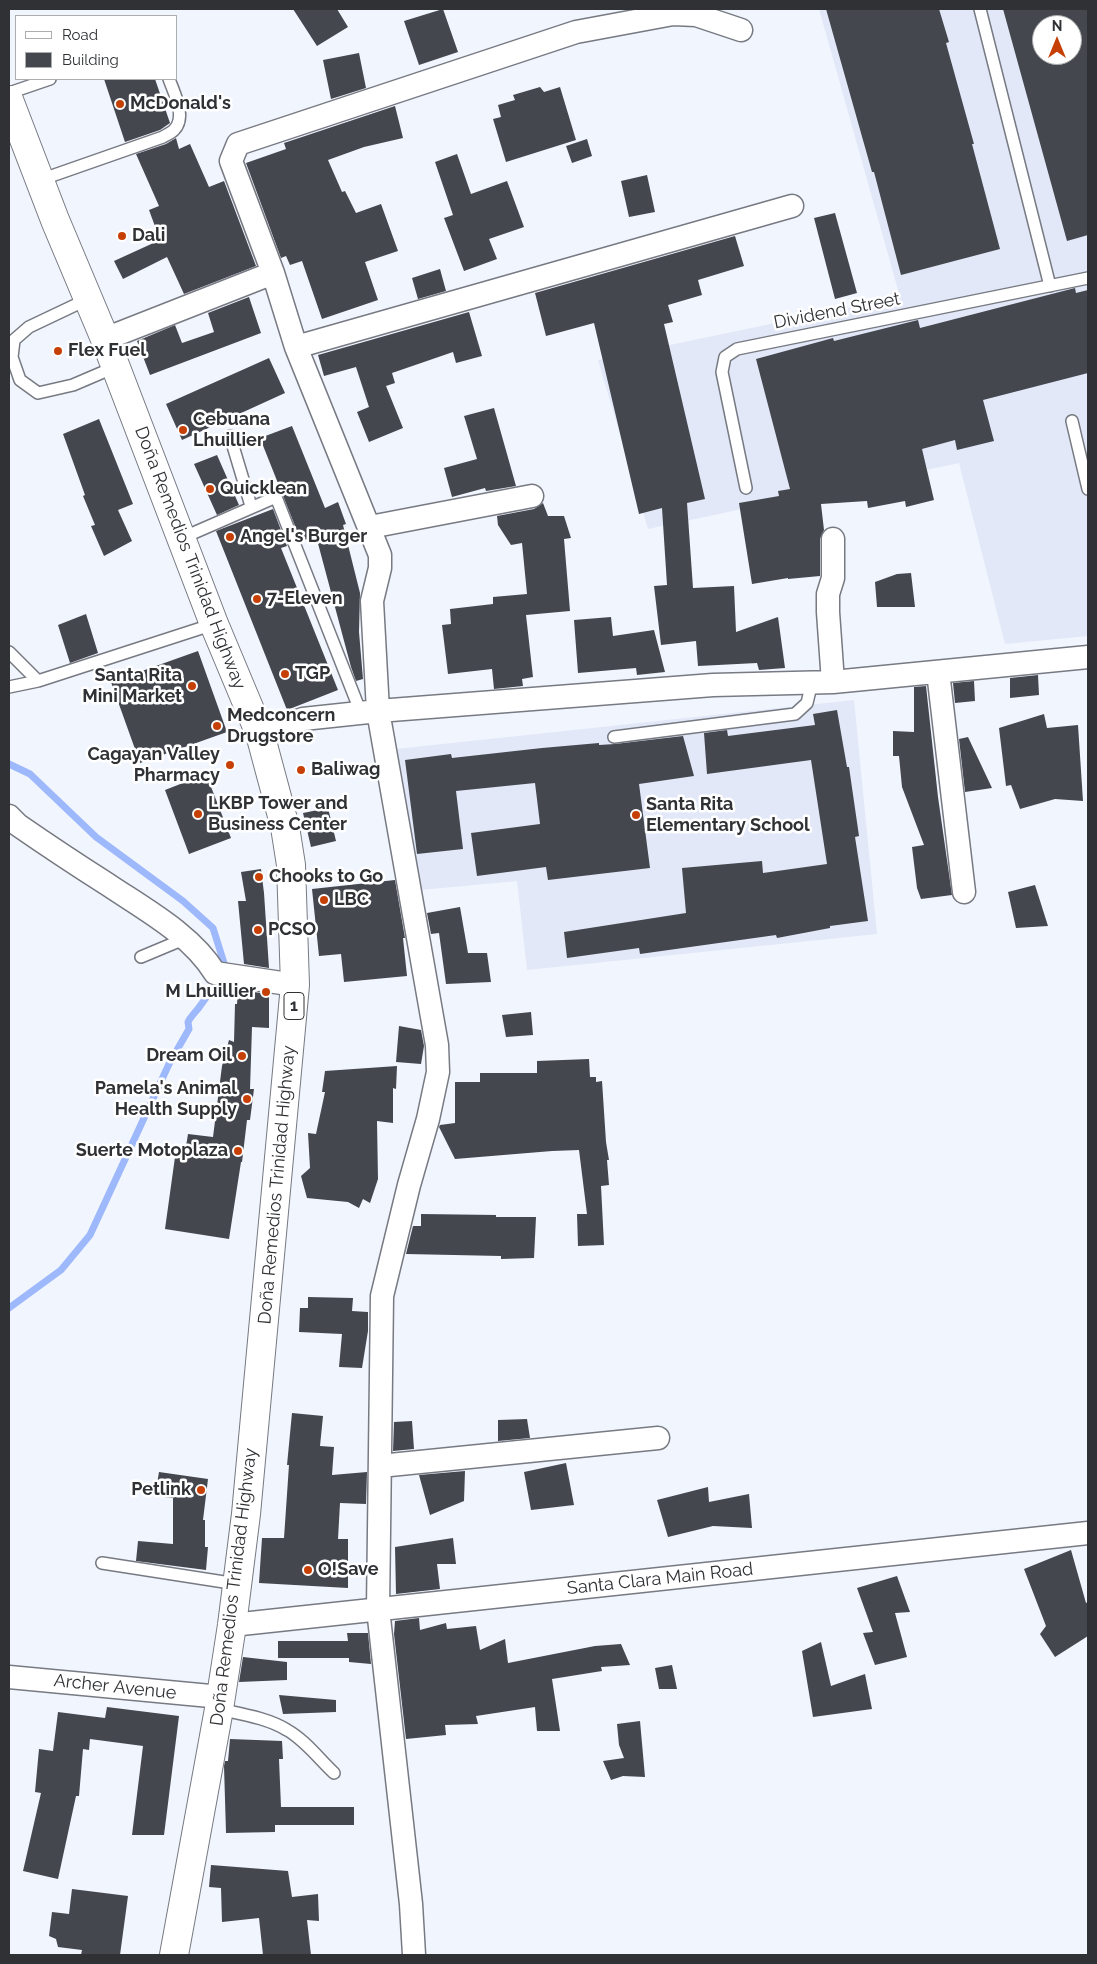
<!DOCTYPE html>
<meta charset="utf-8">
<style>
body{margin:0}
#map{position:relative;width:1097px;height:1964px;overflow:hidden;background:#f1f5fe;font-family:Raleway,sans-serif}
canvas{display:block}
.frame{position:absolute;inset:0;border:10px solid #2f3134;pointer-events:none}
.legend{position:absolute;left:15px;top:15px;width:162px;height:65px;box-sizing:border-box;background:#fff;border:1px solid #acadae;margin:0;padding:6px 9px;list-style:none;font-size:15px;color:#2f3134}
.legend li{display:flex;align-items:center;gap:10px;height:25px}
.legend b{width:25px;border:1px solid #acadae}
.north{position:absolute;left:1032px;top:15px;width:50px;height:50px;box-sizing:border-box;background:#fff;border:1px solid #acadae;border-radius:50%;rotate:0deg;font-size:14px;font-weight:700;line-height:20px;text-align:center;color:#2f3134}
.north::after{content:'';display:block;margin:auto;width:18px;height:22px;background:#c63f04;clip-path:polygon(50% 0,100% 100%,50% 72%,0 100%)}
</style>
<div id="map">
<canvas width="1097" height="1964"></canvas>
<div class="frame"></div>
<ul class="legend">
<li><b style="height:6px;background:#fff"></b>Road</li>
<li><b style="height:14px;background:#44474e"></b>Building</li>
</ul>
<div class="north">N</div>
</div>
<script>
const c = document.querySelector('canvas').getContext('2d');
c.lineJoin = 'round';
function fillPath(path, color) {
  c.fillStyle = color;
  c.fill(path, 'evenodd');
}
function stroke(path, color, width, dash) {
  c.strokeStyle = color;
  c.lineWidth = width;
  c.lineCap = dash ? 'butt' : 'round';
  c.setLineDash(dash || []);
  c.stroke(path);
}
function write(font, color, halo, rows, align = 'center') {
  c.font = font + ' Raleway,sans-serif';
  c.lineWidth = 5;
  c.setLineDash([]);
  c.textBaseline = 'middle';
  c.strokeStyle = halo;
  c.fillStyle = color;
  for (const [text, x, y, turn = 0] of rows) {
    c.save();
    c.translate(x, y);
    c.rotate((+turn || 0) * Math.PI / 180);
    c.textAlign = isNaN(turn) ? turn : align;
    if (halo) c.strokeText(text, 0, 0);
    c.fillText(text, 0, 0);
    c.restore();
  }
}
fillPath(new Path2D(`
 M819 9H1088V636L1005 644 959 463 648 529 598 360 900 297ZM1042 25H1072V55H1042Z
 M854 700 877 934 527 970 517 881 420 890 396 749Z`), '#e2e8f8');
stroke(new Path2D(`
 M9 764 30 774 96 837 183 901 213 928 224 963 223 978C214 987 207 996 200 1006 196 1012 191 1016 188 1022L189 1029 169 1064 90 1235 61 1270 9 1308`), '#9eb8fc', 7);
fillPath(new Path2D(`
 M293 9H337L348 27 317 46Z
 M443 9 458 52 419 65 404 21Z
 M826 9H939L949 42 946 43 974 144H972L1000 249 901 275 874 172H872Z
 M1003 9H1088V235L1067 241ZM1042 25H1072V55H1042Z
 M359 53 366 88 331 99 323 60Z
 M104 79H155L170 123 160 130 125 142Z
 M540 87 544 92 560 87 576 140 506 162 493 119 501 117 498 105 515 100 513 95Z
 M395 106 403 138 364 147 328 160 342 192 345 191 356 213 381 204 398 251 365 262 378 300 322 319 302 261 290 265 286 256 281 258 246 163 286 149 284 143Z
 M176 138 179 149 190 144 209 187 224 181 256 266 184 294 167 257 123 279 114 261 160 240 149 210 159 206 136 154 166 144Z
 M587 139 592 156 572 163 566 146Z
 M457 154 471 194 507 181 524 227 489 239 497 259 464 271 444 218 453 215 435 162Z
 M647 175 655 212 629 217 621 181Z
 M835 213 857 293 835 299 814 218Z
 M735 236 744 266 698 280 702 295 668 305 673 322 664 324 705 499 687 503 693 588 734 586 736 632 778 617 785 668 759 670 757 663 698 666 696 641 661 645 654 586 667 585 662 508 639 514 594 323 546 336 535 293Z
 M440 269 446 291 418 299 412 278Z
 M1075 288 1076 293 1088 290V373L983 400 994 441 957 450 955 440 922 449 934 500 906 507 905 501 868 508 867 501 821 504 824 530 820 539V576L788 579V578L752 584 739 503 779 496 778 491 790 489 756 359 833 338 834 341 918 320 920 328Z
 M249 297 261 333 150 375 137 341 175 325 182 343 214 332 208 313Z
 M469 312 482 356 456 363 453 352 392 373 395 383 386 386 403 428 369 442 357 412 369 407 356 367 324 376 318 355Z
 M269 358 285 393 182 440 166 404Z
 M494 408 516 486 486 491 485 488 452 497 444 468 477 459 464 416Z
 M99 419 133 504 118 510 132 541 104 556 91 526 95 525 83 496 85 495 63 434Z
 M292 426 325 508 338 502 346 524 343 525 360 593 359 632 363 679 356 681 351 667 316 536 301 541 260 438Z
 M217 455 239 505 217 515 194 464Z
 M543 503 548 516H564L571 538 564 539 570 611 526 615 533 677 522 679 523 686 494 689 492 669 448 674 442 625 451 624 450 609 493 604V597L527 594 522 543 511 545 498 525 497 516 534 509Z
 M273 509 287 546 281 548 338 690 287 710 216 531Z
 M911 573 915 607H877L875 582 897 574Z
 M86 614 98 653 70 663 58 625Z
 M611 617 613 636 654 630 665 672 637 675 636 668 578 673 574 620Z
 M198 651 227 732 140 763 111 682Z
 M1038 675 1039 695 1010 698V678Z
 M974 681 975 701 955 703 953 683Z
 M926 686 938 797 952 895 921 899 917 888 912 847 924 845 902 787 899 756H893V731L914 732V687Z
 M837 710 847 767H849L859 836 855 837 868 921 830 926V928L777 938 776 935 640 954 639 948 567 958 564 932 686 913 682 868 762 861 763 873 827 864 811 760 707 774 704 733 727 730 728 736 815 725 813 714Z
 M1044 714 1047 728 1078 725 1083 801 1055 799 1020 809 1011 785 1006 786 999 728Z
 M683 736 694 776 639 784 650 868 548 880 546 867 477 876 471 833 540 824 535 783 456 791 463 849 417 854 405 760 451 754 452 758 542 748 599 743V745L615 744Z
 M968 737 992 788 965 792 959 739Z
 M206 774 231 838 189 854 165 790Z
 M328 808 336 841 311 847 303 813Z
 M261 869 264 893 269 968 244 964 238 901H246L241 872Z
 M395 880 405 938H403L407 976 344 982 341 954 319 956 312 889Z
 M1035 885 1048 926 1016 928 1008 892Z
 M460 907 468 953H487L491 982 446 984 439 933 431 934 427 913Z
 M238 990 269 994V1028L252 1027 250 1089H254L250 1120H247L242 1162H241L229 1239 165 1229 175 1157 184 1159 188 1134 213 1137 222 1066 229 1040 234 1042 235 1004H237Z
 M531 1012 533 1035 506 1037 502 1015Z
 M399 1026 421 1030 424 1046 421 1064 396 1062Z
 M589 1059 590 1077H596V1082L602 1081 606 1142 609 1160H607L609 1185 601 1186 604 1245 578 1246 577 1214H587L579 1150 552 1151 455 1159 439 1127 440 1125 455 1123V1082H480V1073H537V1061Z
 M397 1066 396 1089 393 1088V1123L377 1121 378 1179 370 1203 363 1199 359 1208 348 1202 307 1198 301 1176 310 1168 308 1133 316 1134 325 1092H322L325 1071Z
 M421 1214 496 1215V1217H536L534 1258 501 1259V1256L406 1254 413 1226H421Z
 M308 1297 353 1298 352 1311 368 1312V1331L362 1368 339 1367 342 1334 299 1332 300 1308H308Z
 M292 1413 323 1416 320 1446 334 1447 332 1475 367 1472 366 1504 340 1503 338 1539H348V1588L259 1583 262 1538H284L289 1465H287Z
 M527 1419 530 1438 498 1441V1420Z
 M412 1421 414 1449 393 1451 394 1422Z
 M566 1463 574 1505 531 1510 524 1472Z
 M465 1471 464 1501 430 1515 419 1475Z
 M159 1472 208 1479 203 1520H205V1547H208L206 1570 136 1561 138 1541 173 1544V1498L155 1496Z
 M708 1487 709 1502 749 1494 752 1528 713 1526 668 1537 657 1500Z
 M453 1538 456 1564H437L440 1589 396 1594 395 1547Z
 M1071 1550 1086 1603 1088 1602V1636L1055 1657 1040 1634 1046 1626 1024 1569Z
 M897 1576 910 1612 895 1613 907 1657 875 1665 863 1633 873 1632 857 1588Z
 M419 1618 420 1630 446 1623 447 1629 476 1626 480 1650 505 1639 508 1663 595 1646 621 1644 630 1665 601 1667 602 1671 552 1679 560 1731H537L535 1707 476 1716 478 1724 445 1725 446 1735 406 1739 394 1634 395 1621Z
 M347 1633H368L371 1664 349 1662V1658H278V1641H348Z
 M821 1642 831 1686 865 1674 872 1709 813 1717 802 1651Z
 M243 1657 287 1662V1680L239 1682Z
 M672 1665 677 1689H659L655 1668Z
 M279 1695 336 1700V1712L283 1714Z
 M107 1707 179 1716 164 1835H132L143 1746 90 1739 89 1750 83 1749 79 1796H76L58 1879 23 1871 41 1793 35 1792 39 1749 53 1751 58 1712 105 1718Z
 M640 1721 645 1777 623 1776 611 1780 603 1761 624 1758 619 1745 617 1724Z
 M230 1739 282 1741 283 1759H279L281 1807H354V1825H275V1832L226 1833 224 1766 225 1761H228Z
 M211 1865 288 1871 292 1897 318 1894 319 1921 307 1920 311 1955H263L259 1918 222 1922 221 1888 209 1887Z
 M72 1889 128 1896 120 1955H81L82 1950 58 1947 56 1939 49 1936 52 1912 69 1914Z`), '#44474e');
const service = new Path2D(`
 M980 9 1050 286
 M9 93 50 79
 M40 180 163 137C166 135 171 133 174 130 187 117 174 93 169 79
 M88 299 29 327 14 340 12 357 20 380 38 393 73 385 115 367
 M1072 421 1088 489
 M230 436 251 506
 M746 488 722 372 725 357 737 349 1088 278
 M182 538 276 497 361 713
 M9 652 38 681
 M9 687 38 681 214 624
 M614 737 795 714 807 703 812 682
 M141 957 184 939
 M102 1563 237 1584
 M219 1709C241 1714 268 1718 287 1730 305 1740 319 1759 334 1773`);
const minor = new Path2D(`
 M105 339 273 273
 M296 347 792 206
 M370 527 532 496
 M833 539V578L828 594V612L833 682
 M938 672 964 892
 M260 734 303 719 378 711 713 685 833 682 1088 657
 M9 816 18 825C47 845 77 865 107 884 144 909 191 934 215 973L295 985
 M380 1466 658 1438
 M232 1625 1088 1533
 M9 1677 221 1697
 M414 1955 411 1904 378 1609 382 1296 409 1185 428 1119 438 1072 437 1045 378 711 372 601 380 568V555L296 347 273 273 231 161 238 144 576 32 673 14 696 15 741 30`);
const trunk = new Path2D(`
 M9 100 55 220 105 339 214 624 260 734 285 827 291 865 295 985 246 1514 232 1625 219 1709 174 1955`);
stroke(service, '#777a82', 14);
stroke(minor, '#777a82', 25);
stroke(trunk, '#777a82', 30);
stroke(service, '#fff', 11);
stroke(minor, '#fff', 22);
stroke(trunk, '#fff', 28);
for (const [x, y, r, color] of [
 [120,104,5,"#c63f04"],
 [122,236,5,"#c63f04"],
 [58,351,5,"#c63f04"],
 [183,430,5,"#c63f04"],
 [210,489,5,"#c63f04"],
 [230,537,5,"#c63f04"],
 [257,599,5,"#c63f04"],
 [285,674,5,"#c63f04"],
 [192,686,5,"#c63f04"],
 [217,726,5,"#c63f04"],
 [230,765,5,"#c63f04"],
 [301,770,5,"#c63f04"],
 [198,814,5,"#c63f04"],
 [636,815,5,"#c63f04"],
 [259,877,5,"#c63f04"],
 [324,900,5,"#c63f04"],
 [258,930,5,"#c63f04"],
 [266,992,5,"#c63f04"],
 [242,1056,5,"#c63f04"],
 [247,1099,5,"#c63f04"],
 [238,1151,5,"#c63f04"],
 [201,1490,5,"#c63f04"],
 [308,1570,5,"#c63f04"]
]) {
  const dot = new Path2D();
  dot.arc(x, y, r, 0, 2 * Math.PI);
  c.fillStyle = color;
  c.fill(dot);
  stroke(dot, '#fff', 2);
}
for (const [x, y, w] of [
 [294,1006,20]
]) {
  const box = new Path2D();
  box.roundRect(x - w / 2, y - 13.5, w, 27, 4);
  c.fillStyle = '#fff';
  c.fill(box);
  stroke(box, '#2f3134', 1);
}
write('bold 16px', '#2f3134', null, [
 ["1",294,1006]
]);
write('bold 18px', '#2f3134', '#fff', [
 ["McDonald's",130,104],
 ["Dali",132,236],
 ["Flex Fuel",68,351],
 ["Cebuana",193,420],
 ["Lhuillier",193,441],
 ["Quicklean",220,489],
 ["Angel's Burger",240,537],
 ["7-Eleven",267,599],
 ["TGP",295,674],
 ["Santa Rita",182,676,"right"],
 ["Mini Market",182,697,"right"],
 ["Medconcern",227,716],
 ["Drugstore",227,737],
 ["Cagayan Valley",220,755,"right"],
 ["Pharmacy",220,776,"right"],
 ["Baliwag",311,770],
 ["LKBP Tower and",208,804],
 ["Business Center",208,825],
 ["Santa Rita",646,805],
 ["Elementary School",646,826],
 ["Chooks to Go",269,877],
 ["LBC",334,900],
 ["PCSO",268,930],
 ["M Lhuillier",256,992,"right"],
 ["Dream Oil",232,1056,"right"],
 ["Pamela's Animal",237,1089,"right"],
 ["Health Supply",237,1110,"right"],
 ["Suerte Motoplaza",228,1151,"right"],
 ["Petlink",191,1490,"right"],
 ["O!Save",318,1570]
], 'left');
write('18px', '#2f3134', '#fff', [
 ["Dividend Street",837,311,-11],
 ["Doña Remedios Trinidad Highway",190,558,69],
 ["Doña Remedios Trinidad Highway",277,1185,-85],
 ["Santa Clara Main Road",660,1579,-6],
 ["Doña Remedios Trinidad Highway",234,1587,-83],
 ["Archer Avenue",115,1687,6]
]);
</script>
